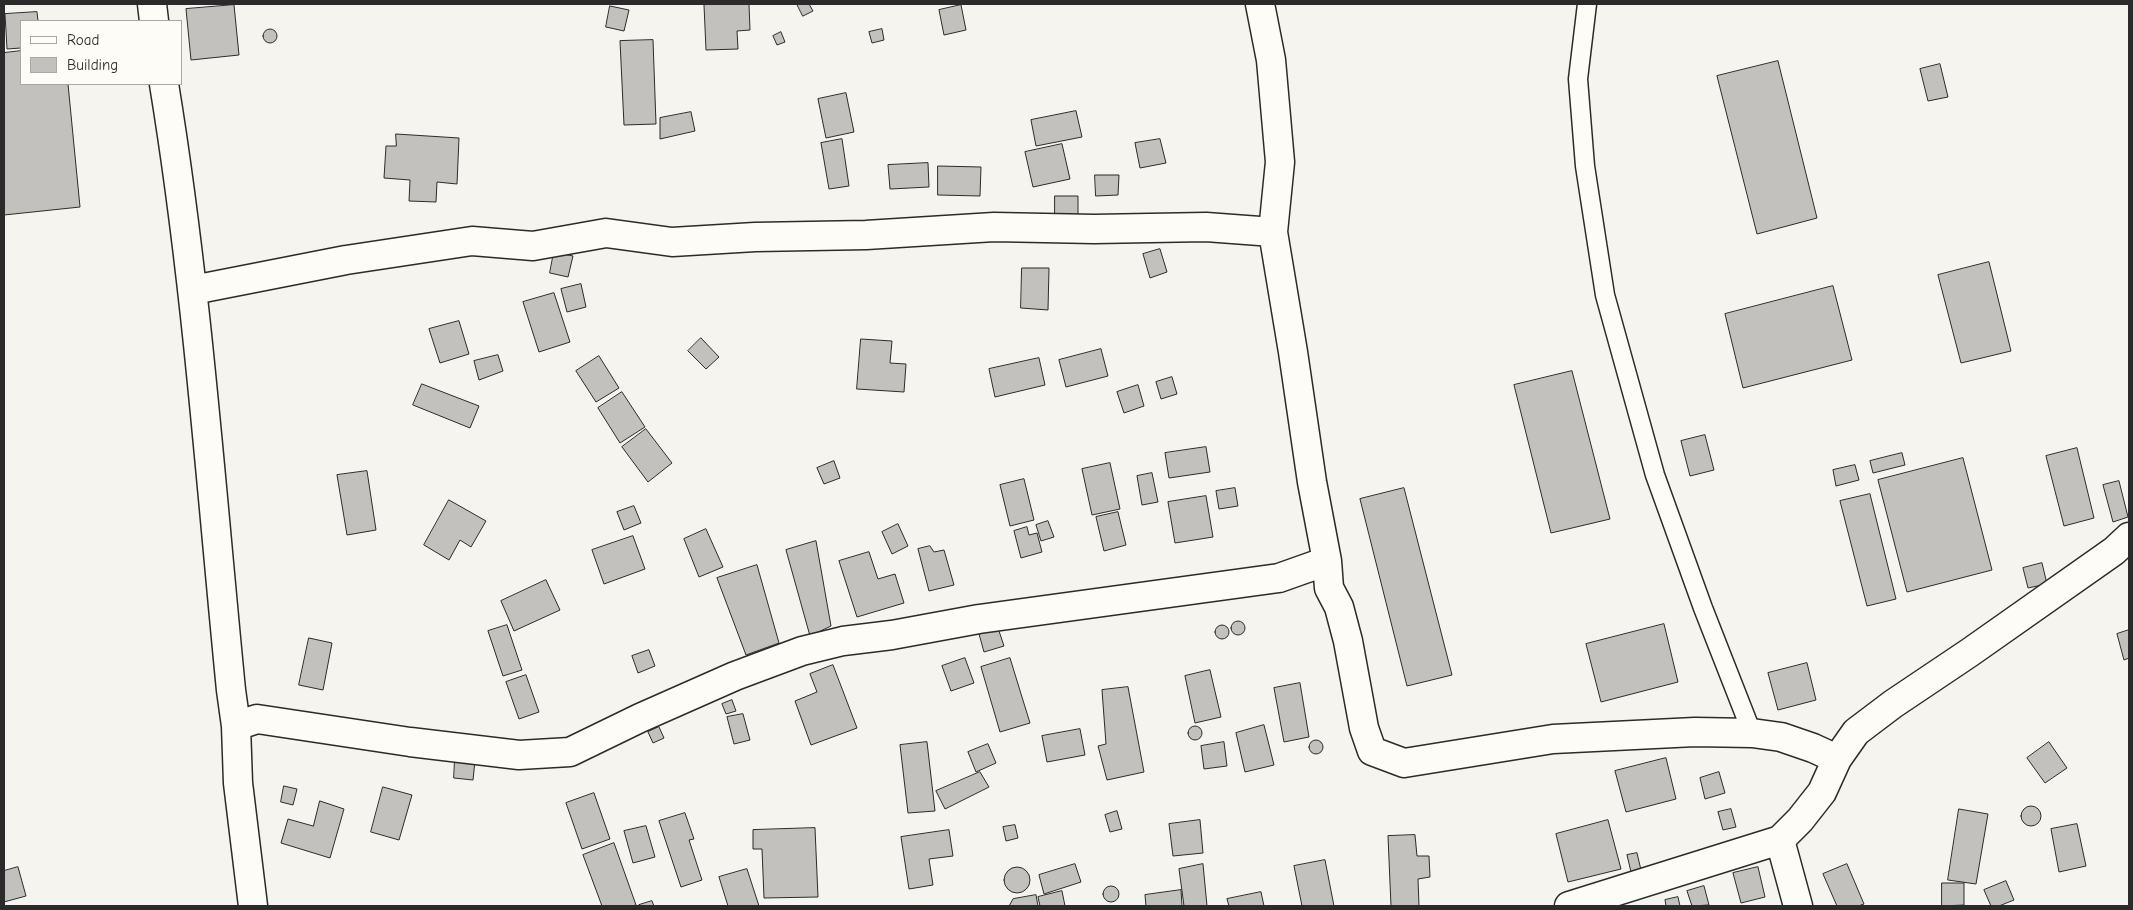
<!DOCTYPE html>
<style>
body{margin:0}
#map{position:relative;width:2133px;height:910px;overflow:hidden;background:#f5f4ef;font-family:"Comic Neue",sans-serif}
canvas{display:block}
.frame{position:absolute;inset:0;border:5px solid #2b2b2b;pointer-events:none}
.legend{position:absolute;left:20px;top:20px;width:162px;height:65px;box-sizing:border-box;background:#fdfcf7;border:1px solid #a9a8a5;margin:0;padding:6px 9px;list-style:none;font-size:15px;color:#2b2b2b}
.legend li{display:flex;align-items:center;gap:10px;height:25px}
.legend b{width:25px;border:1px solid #a9a8a5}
</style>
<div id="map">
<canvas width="2133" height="910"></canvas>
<div class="frame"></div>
<ul class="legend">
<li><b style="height:6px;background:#fdfcf7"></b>Road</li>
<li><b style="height:14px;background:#c2c1be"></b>Building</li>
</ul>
</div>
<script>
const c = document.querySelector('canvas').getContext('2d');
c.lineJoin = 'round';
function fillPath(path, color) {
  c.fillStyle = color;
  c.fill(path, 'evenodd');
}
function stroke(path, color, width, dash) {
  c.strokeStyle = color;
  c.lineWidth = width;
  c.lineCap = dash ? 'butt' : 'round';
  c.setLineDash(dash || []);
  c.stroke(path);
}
const building = new Path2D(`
 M749 4 750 30 737 31 738 49 706 50 704 5Z
 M797 4H809L813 11 803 16Z
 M234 5 239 55 191 60 186 9Z
 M961 5 966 30 944 35 939 10Z
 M610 6 629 10 624 31 606 27Z
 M37 12 38 21H21V48L7 49 5 14Z
 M882 29 884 40 872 43 869 32Z
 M263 36a7 7 0 1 1 14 0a7 7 0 1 1-14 0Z
 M781 32 785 42 777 45 773 36Z
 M653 40 656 124 624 125 620 41Z
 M21 51V84H68L80 207 4 215V53Z
 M1778 61 1817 218 1757 234 1717 76Z
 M1940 64 1948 97 1928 101 1920 69Z
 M846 93 854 132 826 138 818 99Z
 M1076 111 1082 137 1036 146 1031 120Z
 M691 112 695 131 660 139V118Z
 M396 134 459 138 457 184 437 182 436 202 409 201 410 180 384 178 386 146H396Z
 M842 139 849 186 829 189 821 143Z
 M1160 139 1166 163 1140 168 1135 143Z
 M1062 144 1070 179 1033 187 1025 152Z
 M928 163 929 187 890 189 888 165Z
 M938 166 981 167 980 196 938 195Z
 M1095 175H1119L1118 195 1096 196Z
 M1055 196H1078V217H1055Z
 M1160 249 1167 272 1150 278 1143 254Z
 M554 252 573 256 568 277 550 273Z
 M1989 262 2011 351 1961 363 1938 275Z
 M1022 268H1049L1048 310 1021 308Z
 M581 284 586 307 567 312 561 289Z
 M1833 286 1852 360 1743 388 1725 314Z
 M554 293 570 342 539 352 523 302Z
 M459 321 469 354 440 363 429 329Z
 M701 338 719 357 706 369 688 351Z
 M861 339 892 341 890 363 906 364 904 392 857 389Z
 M1101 349 1108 376 1066 387 1059 360Z
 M498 355 503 371 479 380 474 361Z
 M599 356 619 388 596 402 576 371Z
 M1039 358 1045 385 995 397 989 369Z
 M1572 371 1610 519 1551 533 1514 385Z
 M1172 377 1177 394 1161 399 1156 382Z
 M422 384 479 406 470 428 413 405Z
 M1138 385 1144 406 1124 413 1117 392Z
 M622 392 645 427 620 443 598 408Z
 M646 429 672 463 648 482 622 447Z
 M1705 435 1714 470 1690 476 1681 441Z
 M1206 447 1210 472 1169 478 1165 453Z
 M2077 448 2094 518 2064 526 2046 456Z
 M1902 453 1905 465 1873 473 1870 461Z
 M1963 458 1992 570 1907 592 1878 480Z
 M834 461 840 478 824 484 817 468Z
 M1110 463 1120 509 1092 515 1082 469Z
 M1855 465 1859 480 1836 486 1833 470Z
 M367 471 376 530 347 535 337 475Z
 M1152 473 1158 502 1142 505 1137 476Z
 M1024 479 1034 520 1010 526 1000 485Z
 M2119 481 2128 517 2113 522 2103 485Z
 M1235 488 1238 506 1219 509 1216 491Z
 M1404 488 1452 675 1407 686 1360 499Z
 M1870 494 1896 599 1867 606 1840 501Z
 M1206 496 1213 537 1175 543 1168 502Z
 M449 500 486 521 471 547 460 540 449 560 424 545Z
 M634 506 641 523 624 530 617 512Z
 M1118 512 1126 545 1104 551 1096 517Z
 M1048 521 1054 537 1041 541 1036 525Z
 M898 524 908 546 892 554 882 532Z
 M1027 527 1029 535 1037 533 1042 552 1021 558 1014 531Z
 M706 529 723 567 699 577 684 539Z
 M633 536 645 569 604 584 592 550Z
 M816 541 831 626 810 636 786 550Z
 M930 546 934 552 944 550 954 585 929 591 918 549Z
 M869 552 878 579 895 574 904 603 857 617 839 561Z
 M2042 563 2047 584 2028 588 2023 568Z
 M757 565 779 643 746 655 717 578Z
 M546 580 560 610 514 631 501 601Z
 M1231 628a7 7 0 1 1 14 0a7 7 0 1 1-14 0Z
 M1664 624 1678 682 1601 702 1586 644Z
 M1215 632a7 7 0 1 1 14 0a7 7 0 1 1-14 0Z
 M507 625 522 670 503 676 488 631Z
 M998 628 1004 646 984 652 979 634Z
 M2129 630V658L2124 660 2117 634Z
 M309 638 332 643 323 690 299 685Z
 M649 650 655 666 638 673 632 656Z
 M965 658 974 683 951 691 942 666Z
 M1010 658 1030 723 1000 732 981 667Z
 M1807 663 1816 700 1778 710 1768 673Z
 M833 665 857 728 811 745 795 701 817 692 810 674Z
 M1210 670 1221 717 1195 723 1185 676Z
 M526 675 539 712 519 719 506 682Z
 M1300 683 1309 737 1284 742 1274 688Z
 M1128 687 1144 772 1107 780 1098 746 1106 744 1102 690Z
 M732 700 736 711 726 714 722 704Z
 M743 714 750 740 734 744 727 717Z
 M1264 725 1274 765 1245 772 1236 733Z
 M1188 733a7 7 0 1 1 14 0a7 7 0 1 1-14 0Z
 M659 727 664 738 653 743 648 732Z
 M1080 729 1085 755 1047 762 1042 736Z
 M1309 747a7 7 0 1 1 14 0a7 7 0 1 1-14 0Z
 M927 742 935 811 908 813 900 745Z
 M1224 742 1227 766 1204 769 1201 746Z
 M2049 742 2067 768 2045 783 2027 758Z
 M988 744 996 763 976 772 968 752Z
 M1666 758 1676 799 1626 812 1615 771Z
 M455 759 475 761 473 780 454 778Z
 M980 772 989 787 945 809 936 791Z
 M1719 772 1725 793 1705 799 1700 778Z
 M284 786 297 789 293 805 281 802Z
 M383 787 412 795 399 840 371 832Z
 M594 793 610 839 582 849 566 803Z
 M320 801 344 809 330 858 281 843 288 819 313 826Z
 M2021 816a10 10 0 1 1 20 0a10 10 0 1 1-20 0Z
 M1731 809 1736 827 1723 830 1718 812Z
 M1959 809 1988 814 1976 884 1948 880Z
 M1117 811 1122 829 1110 832 1105 815Z
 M685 813 694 839 689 840 702 880 681 887 659 821Z
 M1200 820 1203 853 1173 856 1169 824Z
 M1608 820 1621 869 1568 882 1556 834Z
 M2077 824 2086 866 2059 872 2051 829Z
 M1015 825 1018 838 1006 841 1003 827Z
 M646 826 655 857 633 863 624 831Z
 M815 828 818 897 764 898 762 849H753V830Z
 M949 830 953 856 929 859 933 885 909 889 901 837Z
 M1415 835 1417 856H1429L1430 877 1418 879 1419 906H1391L1388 836Z
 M614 843 636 905 632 906H602L583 855Z
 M1637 853 1641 870 1631 872 1627 855Z
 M1325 860 1334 906H1302L1294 866Z
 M1075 864 1081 882 1044 894 1039 875Z
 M1203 864 1207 906H1184L1179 869Z
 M1847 864 1864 904 1858 906H1837L1823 874Z
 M18 867 26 896 4 902V871Z
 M1758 867 1765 897 1741 903 1733 873Z
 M1004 880a13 13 0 1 1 26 0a13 13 0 1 1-26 0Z
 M747 869 759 906H728L719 877Z
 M2006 881 2014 900 1999 906H1991L1984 890Z
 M1942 883H1964V905L1942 906Z
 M1103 894a8 8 0 1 1 16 0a8 8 0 1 1-16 0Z
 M1704 886 1709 905 1692 906 1687 891Z
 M1181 890 1182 906H1146L1145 895Z
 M1062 891 1065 906H1040L1038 897Z
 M1261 892 1264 906H1229L1227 899Z
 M1036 895 1038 906H1009L1013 899Z
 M1678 897 1680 906H1666L1665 900Z
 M652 901 654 906H640L639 905Z`);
fillPath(building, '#c2c1be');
stroke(building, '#2b2b2b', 1);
const service = new Path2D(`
 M1587 4 1578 79 1585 166 1605 295 1655 475 1703 608 1752 733`);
const minor = new Path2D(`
 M152 4 154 21
 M1260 4 1271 60 1280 162 1273 232 1293 352 1312 482 1327 561
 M164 84C197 285 211 488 231 690L236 726
 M193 290 346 260 472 241 533 246 606 233 672 242 755 237 866 235 994 227 1094 229 1206 227 1273 232
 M1780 840 1798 906
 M253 906 238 783 236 726 257 719 410 742 519 755 570 752 640 718 735 676 802 651 843 641 892 635 979 619 1279 578 1327 561 1329 588 1339 607 1348 641 1364 728 1372 751 1404 763 1553 739 1695 732 1752 733 1781 737 1813 748 1837 759
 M1569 906 1780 840 1800 820 1822 792 1837 759 1856 732 1893 704 1969 653 2114 551 2129 537`);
stroke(service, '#2b2b2b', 21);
stroke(minor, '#2b2b2b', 31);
stroke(service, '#fdfcf7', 18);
stroke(minor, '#fdfcf7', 28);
</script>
